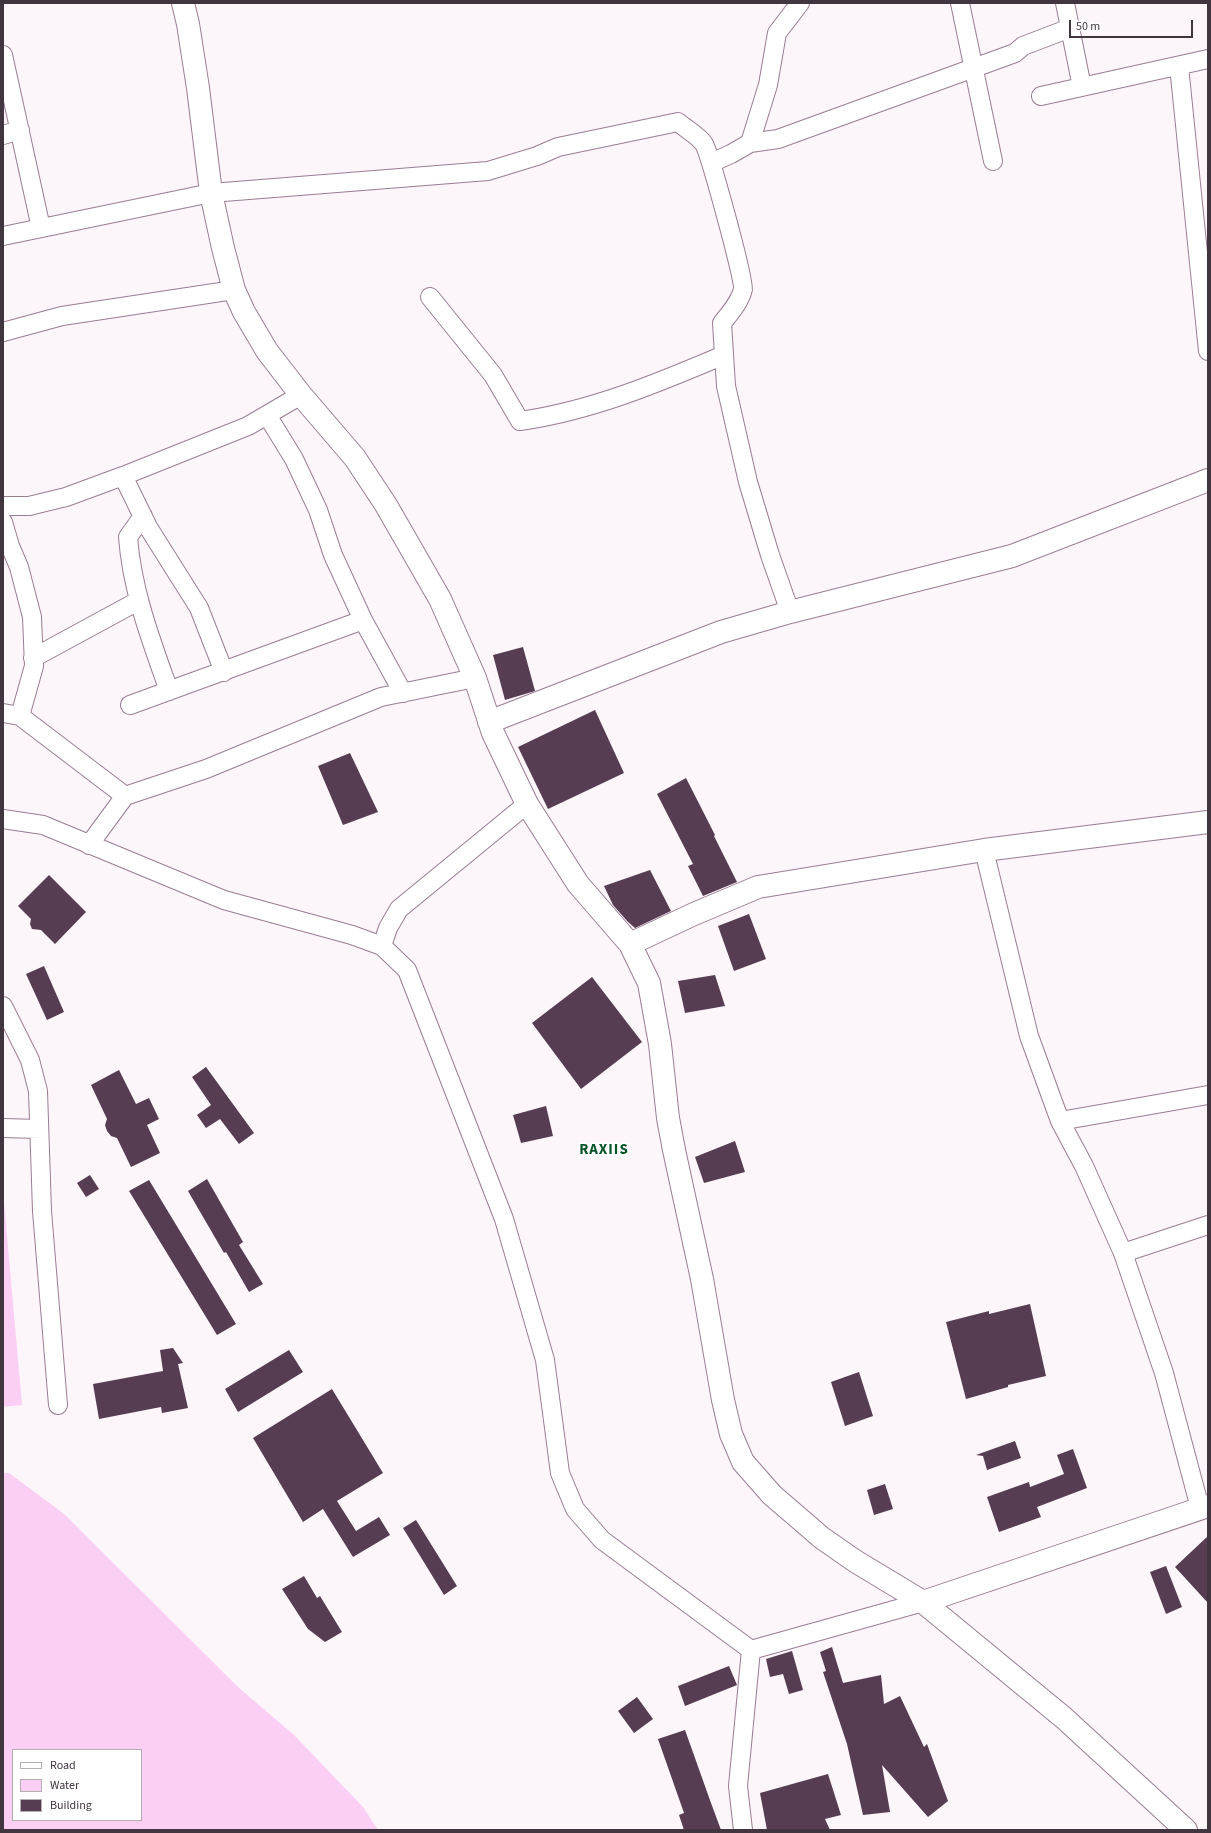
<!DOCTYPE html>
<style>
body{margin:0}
#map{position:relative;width:1211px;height:1833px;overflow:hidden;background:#fcf5fa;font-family:"Source Sans 3",sans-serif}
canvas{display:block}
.frame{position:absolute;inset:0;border:4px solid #41353f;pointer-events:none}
.legend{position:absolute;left:12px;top:1749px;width:130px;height:72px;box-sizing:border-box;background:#fff;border:1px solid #b3aeb2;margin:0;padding:5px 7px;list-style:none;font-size:12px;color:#41353f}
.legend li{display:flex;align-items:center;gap:8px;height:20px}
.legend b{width:20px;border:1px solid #b3aeb2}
.scale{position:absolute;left:1069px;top:20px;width:124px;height:18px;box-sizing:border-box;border:2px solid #41353f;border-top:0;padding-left:5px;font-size:12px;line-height:14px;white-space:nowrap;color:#41353f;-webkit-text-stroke:3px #fff;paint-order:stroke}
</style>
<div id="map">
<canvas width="1211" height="1833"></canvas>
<div class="frame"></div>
<ul class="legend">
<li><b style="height:5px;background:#fff"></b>Road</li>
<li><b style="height:11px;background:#fbcef4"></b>Water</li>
<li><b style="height:11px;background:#563d52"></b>Building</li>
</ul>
<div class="scale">50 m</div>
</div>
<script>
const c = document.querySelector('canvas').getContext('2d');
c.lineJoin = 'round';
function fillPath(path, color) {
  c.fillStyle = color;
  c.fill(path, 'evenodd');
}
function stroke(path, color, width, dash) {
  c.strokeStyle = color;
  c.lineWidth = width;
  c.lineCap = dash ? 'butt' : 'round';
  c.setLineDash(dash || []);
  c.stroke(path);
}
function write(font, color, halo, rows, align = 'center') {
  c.font = font + ' "Source Sans 3",sans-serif';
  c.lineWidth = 4;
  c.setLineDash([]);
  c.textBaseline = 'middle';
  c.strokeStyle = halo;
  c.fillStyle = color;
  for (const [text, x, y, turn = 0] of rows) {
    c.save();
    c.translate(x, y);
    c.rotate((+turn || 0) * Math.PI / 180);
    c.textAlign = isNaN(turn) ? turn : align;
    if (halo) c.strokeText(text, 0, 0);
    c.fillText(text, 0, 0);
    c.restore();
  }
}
fillPath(new Path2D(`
 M3 1191 22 1405 3 1407Z
 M3 1473H9L64 1514 239 1688 294 1735 363 1807 378 1830H3ZM13 1750H141V1820H13Z`), '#fbcef4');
fillPath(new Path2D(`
 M523 647 535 691 505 700 493 655Z
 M595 710 624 773 548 809 518 747Z
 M350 753 378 812 343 825 318 766Z
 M686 778 715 835 714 836 737 882 703 896 688 866 693 864 657 794Z
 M650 870 671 911 635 928 628 922 613 905 604 886Z
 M49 875 86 912 55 944 41 930 32 929 30 924 31 919 18 906Z
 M749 914 766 959 734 971 718 926Z
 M44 966 64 1012 47 1020 26 974Z
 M715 975 725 1006 685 1013 678 981Z
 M592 977 642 1042 581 1089 532 1023Z
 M206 1067 254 1133 239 1144 220 1119 206 1128 197 1115 211 1105 192 1077Z
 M119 1070 136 1104 149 1098 159 1119 147 1125 160 1153 131 1167 117 1138 111 1136 107 1131 105 1125 107 1119 91 1085Z
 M546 1106 553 1136 521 1143 513 1115Z
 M735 1141 745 1172 704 1183 695 1157Z
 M90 1175 99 1189 86 1197 77 1183Z
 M207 1179 243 1242 239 1245 263 1284 249 1292 226 1252 224 1253 188 1191Z
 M149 1180 236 1324 217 1335 129 1191Z
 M1030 1304 1046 1376 1008 1385V1387L966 1399 946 1322 989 1311V1314Z
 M173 1348 183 1363 178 1364 188 1408 162 1413 161 1407 99 1419 93 1384 163 1371 160 1350Z
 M289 1350 303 1372 238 1412 225 1389Z
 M859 1372 873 1416 845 1426 831 1382Z
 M332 1389 383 1473 337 1501 356 1531 379 1517 390 1535 353 1557 323 1509 303 1522 253 1438Z
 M1015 1441 1021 1458 987 1470 983 1456 976 1455Z
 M1073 1449 1087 1488 1037 1507 1041 1517 999 1532 987 1497 1029 1482 1030 1487 1064 1474 1057 1455Z
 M885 1484 893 1509 874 1515 867 1490Z
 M416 1520 457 1586 444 1595 403 1528Z
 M1208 1536V1603L1175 1567Z
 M1166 1566 1182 1607 1166 1614 1150 1572Z
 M304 1576 317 1598 320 1596 342 1632 325 1642 308 1629 282 1589Z
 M832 1647 843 1683 881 1675 884 1704 900 1696 924 1747 927 1744 948 1801 928 1817 882 1765 890 1812 863 1815 847 1744 823 1672 826 1671 820 1652Z
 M792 1651 803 1690 789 1694 783 1674 770 1677 766 1659Z
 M729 1666 737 1685 685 1706 678 1686Z
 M637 1697 653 1719 634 1733 618 1711Z
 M685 1730 711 1803 721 1830H684L679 1815 684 1813 658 1739Z
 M828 1774 841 1815 825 1819 830 1830H767L760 1793Z`), '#563d52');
const street = new Path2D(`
 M960 3 993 161
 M1065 3 1082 87
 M3 55 41 228
 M1179 66 1208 351
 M1041 96 1208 59
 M3 135 20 130
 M750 143 778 139 1015 53 1023 46 1070 28
 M711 163 731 154 750 143 768 85 777 33 800 3
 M3 236 211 193 488 171 537 156 558 147 678 122C686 129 699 136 704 144 710 154 745 282 743 289 740 302 730 313 722 323L726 386 748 482 770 555 790 612
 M430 297 493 375 520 421C591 411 658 383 724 355
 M3 332 62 316 234 290
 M267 415 294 459 318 510 333 555 363 620 403 693
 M123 476 148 527 199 608 224 672
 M3 506H29L66 497 123 476 248 426 301 395
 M143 516 128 537C132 591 151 640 169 691
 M3 522 10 546 19 567 32 617 34 666 20 716
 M33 658 138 601
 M130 705 363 620
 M3 713 20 716 125 796
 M3 819 43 825 224 900 352 935 382 946 407 970 504 1219 545 1360 560 1473 575 1509 602 1540 751 1650
 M89 845 125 796 206 769 381 697 475 678
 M984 850 1029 1036 1060 1121 1084 1166 1123 1253 1164 1373 1200 1508
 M382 946 388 928 399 909 527 804
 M3 1006 30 1060 38 1091 42 1211 58 1405
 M1060 1121 1208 1095
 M3 1128 39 1129
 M1123 1253 1208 1225
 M751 1650 923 1602
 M743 1830 738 1786 751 1650`);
const secondary = new Path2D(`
 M183 3 188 24 198 88 211 193 223 248 234 290 244 312 267 351 301 395 355 458 386 505 440 599 475 678 493 733 527 804 578 884 630 944 649 983 660 1044 668 1118 674 1150 702 1279 723 1400 731 1434 743 1462 772 1495 822 1538 855 1561 923 1602
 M489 722 721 632 790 612 1012 556 1208 480
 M630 944 694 914 758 887 984 850 1208 822`);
const primary = new Path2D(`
 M923 1602 1064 1718 1186 1830
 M923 1602 1208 1506`);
stroke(street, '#997d94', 20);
stroke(secondary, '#997d94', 24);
stroke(primary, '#997d94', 24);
stroke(street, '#fff', 18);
stroke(secondary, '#fff', 22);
stroke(primary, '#fff', 22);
c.letterSpacing = '1px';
write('bold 15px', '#075428', '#fff', [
 ["RAXIIS",604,1151]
]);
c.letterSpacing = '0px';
</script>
